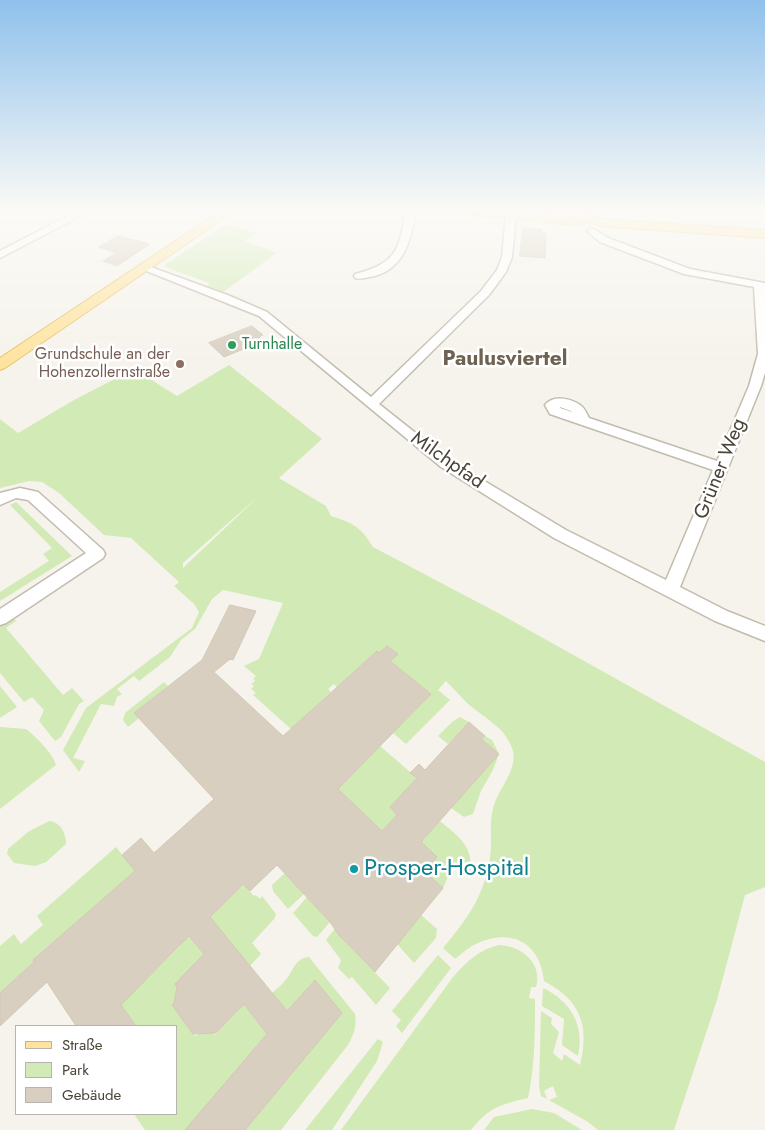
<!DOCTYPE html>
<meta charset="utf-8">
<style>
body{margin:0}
#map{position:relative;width:765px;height:1130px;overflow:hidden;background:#f6f3ec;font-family:Jost,sans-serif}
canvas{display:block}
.legend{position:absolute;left:15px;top:1025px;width:162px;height:90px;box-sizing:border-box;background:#fff;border:1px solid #b7b4b0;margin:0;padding:6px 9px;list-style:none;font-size:15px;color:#4b4439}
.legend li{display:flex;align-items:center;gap:10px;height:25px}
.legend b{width:25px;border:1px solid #b7b4b0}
</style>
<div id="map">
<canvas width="765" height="1130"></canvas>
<ul class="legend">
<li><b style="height:6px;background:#ffe39c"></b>Straße</li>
<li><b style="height:14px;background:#d2eab5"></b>Park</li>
<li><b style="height:14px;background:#d8cfc1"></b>Gebäude</li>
</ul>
</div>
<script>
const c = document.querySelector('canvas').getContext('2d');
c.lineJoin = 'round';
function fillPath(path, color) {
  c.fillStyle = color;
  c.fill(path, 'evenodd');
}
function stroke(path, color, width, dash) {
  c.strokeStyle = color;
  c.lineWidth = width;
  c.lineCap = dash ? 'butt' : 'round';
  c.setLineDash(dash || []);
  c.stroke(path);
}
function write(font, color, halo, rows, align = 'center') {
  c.font = font + ' Jost,sans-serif';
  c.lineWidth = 5;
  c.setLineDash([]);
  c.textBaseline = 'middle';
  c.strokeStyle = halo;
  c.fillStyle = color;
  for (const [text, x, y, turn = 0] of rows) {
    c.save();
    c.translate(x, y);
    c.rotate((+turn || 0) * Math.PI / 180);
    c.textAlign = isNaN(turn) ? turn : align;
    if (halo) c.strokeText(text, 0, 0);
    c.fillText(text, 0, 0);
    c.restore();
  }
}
fillPath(new Path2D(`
 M227 224 256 233 245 241 277 253 223 292 207 286 209 283 165 267 166 264Z
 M229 365 322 439 279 478 326 506 331 516C353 523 361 527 373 547L500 614 765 762V887L745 895 717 1000 674 1130H598L588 1122 549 1100 557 1097 553 1086 544 1091 547 1099 541 1096 539 1086 541 1011 552 1018 551 1024 559 1032 553 1053 562 1061 564 1054 580 1065C590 1025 580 1000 544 981 540 941 509 927 474 945 467 948 461 955 455 959L443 948C467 919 484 897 490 858 493 841 488 823 494 805 500 787 519 768 512 748 504 726 484 718 467 703 460 696 453 688 446 681L438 690 450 700 406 744 393 733 431 694 390 661 397 654 387 646 379 653 377 651 337 687 334 684 328 689 331 692 291 729 253 695 256 693 251 689 254 686 251 684 255 681 253 679 256 676 244 666 259 659 283 603 223 590 212 599 195 629 181 640 170 657 139 681 134 676 117 689 122 694 117 697 114 706 101 704 73 758 85 761 79 772 63 750 86 708 192 628 199 612 194 604 174 586 179 582 131 538 104 535 59 493 42 482 29 481 0 488V419L18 433 74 400 134 369 177 396ZM261 494 183 568V563Z
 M16 502 72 556 0 601V592L49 561 43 554 52 548 10 505Z
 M13 617 16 621 6 628 63 695 72 688 84 701 79 704 61 737 55 741 39 721 44 710 32 697 24 702 0 673V625Z
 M164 682 168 686 134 713 139 718 128 727 123 720 125 713Z
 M0 686 17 707 0 718Z
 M460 717 469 722 448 744 438 736 452 722Z
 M0 727 26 729C36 737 52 752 56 765L0 809Z
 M485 736 492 740 499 754 493 770 481 791 473 814 464 817 451 808 498 754 481 739Z
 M380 746 417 778 390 807 397 815 382 831 338 789Z
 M49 821C60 822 66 832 66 844L46 862 35 866 14 863 7 854 8 849 28 832Z
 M440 821C459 837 474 846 470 873L453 866 443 888 425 872 420 841 424 839Z
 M116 847 135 871 33 960 34 962 0 993V946L14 934 21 944 43 925 37 916Z
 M285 873 304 894 288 909 273 891 272 885Z
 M243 884 254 896 256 895 260 899 262 896 276 914 274 919 252 943 261 954 250 966 210 917Z
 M307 897 330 922 317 937 313 936 293 913Z
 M421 915 437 929 436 938 414 963 397 944Z
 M337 926 338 934 390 988 376 1005 352 977 349 979 338 968 341 960 326 940Z
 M185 934 188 938 190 937 204 954 177 987 174 1003 172 1005 195 1036 198 1034 213 1033 215 1035 244 1004 267 1034 186 1130H145L134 1114H176V1026H136L128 1015 116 1026H113L107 1019 180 946Z
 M500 945C522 946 543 964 536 987H531L529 998 535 999C535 1031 535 1066 528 1098 501 1104 488 1108 471 1130H341L453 977C467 962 479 949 500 945Z
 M438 955 451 968 402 1033 396 1026 401 1020 392 1011Z
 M309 957 355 1014C357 1026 354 1034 348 1045L281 1130H245L296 1069 293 1065 306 1057 341 1013 315 980 287 1011 272 993C276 989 281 986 284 982 293 973 294 958 309 957Z
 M543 988C571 1001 585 1026 578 1056L562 1045 564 1019 542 1006Z
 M378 1039 383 1042 377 1061 332 1130H305Z
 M532 1109 554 1113 582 1130H484L494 1117Z`), '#d2eab5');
const building = new Path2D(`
 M523 228 542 229V233H546L545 258 520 256Z
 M118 236 135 240 150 244 117 266 103 261 116 253 99 247Z
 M252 326 263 335 259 337 263 341 224 357 209 343Z
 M230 605 256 611 233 660 230 659 214 672 283 736 377 651 379 653 387 646 398 654 390 661 431 694 338 789 382 831 397 815 390 807 417 778 410 773 419 764 425 770 469 722 485 736 481 739 499 754 421 842 437 857 425 872 443 888 375 972 338 934 330 922 277 865 250 891 243 884 210 917 287 1011 315 980 342 1013 245 1130H185L267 1034 244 1004 216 1033 193 1034 172 1005 174 1003 177 987 175 984 204 954 189 936 121 1005 136 1026H76L47 982 0 1026V993L34 962 33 960 135 871 122 855 141 838 154 853 214 799 134 713 202 660Z`);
fillPath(building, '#d8cfc1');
stroke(building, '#d3c7b4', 1);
const minor = new Path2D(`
 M79 210H92L0 258V251Z
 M406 210H416C411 238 406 267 375 276 368 277 361 280 355 278L354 276 355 274C397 263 399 250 406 210Z
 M511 211 516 214 512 257 506 272 489 295 379 404 451 461 566 530 666 580 713 470 550 414 545 405C553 395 570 398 580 405 584 407 587 414 589 418L717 461 749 386 758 354 754 287 684 274 600 242 587 231 592 228 608 238 690 269 765 283V373L761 386 680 587 727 611 765 626V641L715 621 554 538 441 467 259 316 139 268 144 265 148 266 230 296 267 312 371 397 481 291 497 270 502 257 506 214ZM560 407 571 411 572 412 560 408Z
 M20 488 38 492 103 550 105 554 103 558 6 623 0 625V609L86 553 28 500 16 498 0 505V493Z`);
const major = new Path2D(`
 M222 210H236L5 368 0 370V358Z
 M450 210H496L576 217 588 214 602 219 765 230V238L601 226 588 222 576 225 456 213Z`);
stroke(minor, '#c2bbae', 3);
stroke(major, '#e6c16a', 2);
fillPath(minor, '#fff');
fillPath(major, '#ffe39c');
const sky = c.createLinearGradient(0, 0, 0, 368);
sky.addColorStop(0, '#8fc1ec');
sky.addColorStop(0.57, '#fbfaf6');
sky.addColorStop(1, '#fbfaf600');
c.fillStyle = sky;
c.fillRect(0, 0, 765, 368);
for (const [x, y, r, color] of [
 [232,345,5,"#2e9e5b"],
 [180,364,5,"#8d6e63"],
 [354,869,5,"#0f9aa8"]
]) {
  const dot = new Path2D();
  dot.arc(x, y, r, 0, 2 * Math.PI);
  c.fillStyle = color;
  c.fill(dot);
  stroke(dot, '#fff', 2);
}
write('16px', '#27864d', '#fff', [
 ["Turnhalle",242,345]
], 'left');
write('16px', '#785e54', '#fff', [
 ["Grundschule an der",170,355],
 ["Hohenzollernstraße",170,373]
], 'right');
write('20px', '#4b4439', '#fff', [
 ["Milchpfad",447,461,35],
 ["Grüner Weg",721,469,-68]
]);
write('bold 21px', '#6e6250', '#fff', [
 ["Paulusviertel",505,360]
]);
write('24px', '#0d838f', '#fff', [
 ["Prosper-Hospital",364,869]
], 'left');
</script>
